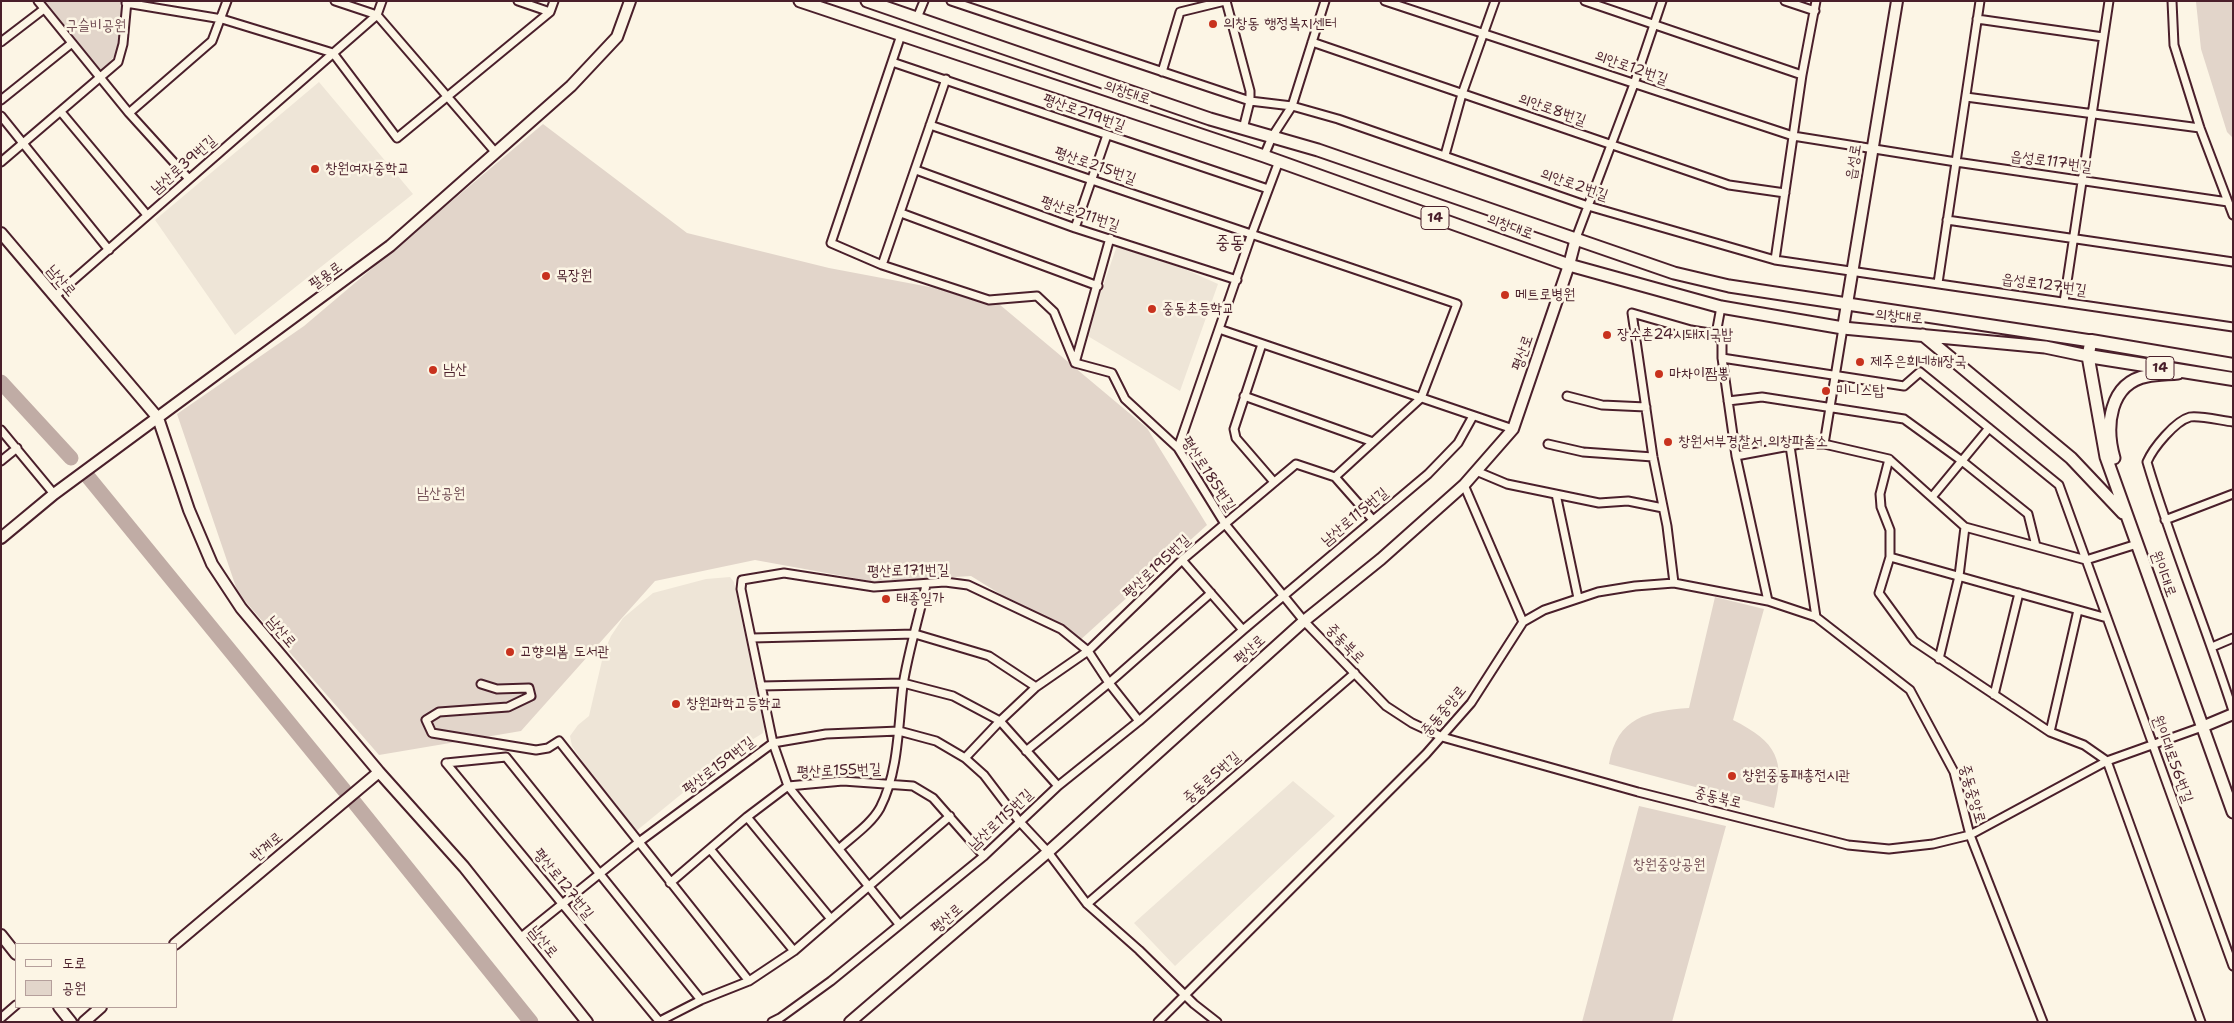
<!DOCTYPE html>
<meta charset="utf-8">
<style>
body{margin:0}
#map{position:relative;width:2234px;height:1023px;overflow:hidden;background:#fcf5e5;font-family:"Shantell Sans","Poor Story",sans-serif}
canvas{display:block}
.frame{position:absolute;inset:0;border:2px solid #4a1f2b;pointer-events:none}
.legend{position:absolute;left:15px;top:943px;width:162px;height:65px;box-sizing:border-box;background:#fcf5e5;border:1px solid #b59f9b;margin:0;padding:6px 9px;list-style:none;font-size:15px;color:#4a1f2b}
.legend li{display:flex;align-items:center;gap:10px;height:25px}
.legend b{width:25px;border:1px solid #b59f9b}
</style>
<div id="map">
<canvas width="2234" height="1023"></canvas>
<div class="frame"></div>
<ul class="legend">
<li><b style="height:6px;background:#fcf5e5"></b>도로</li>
<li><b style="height:14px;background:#e2d5ca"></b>공원</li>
</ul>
</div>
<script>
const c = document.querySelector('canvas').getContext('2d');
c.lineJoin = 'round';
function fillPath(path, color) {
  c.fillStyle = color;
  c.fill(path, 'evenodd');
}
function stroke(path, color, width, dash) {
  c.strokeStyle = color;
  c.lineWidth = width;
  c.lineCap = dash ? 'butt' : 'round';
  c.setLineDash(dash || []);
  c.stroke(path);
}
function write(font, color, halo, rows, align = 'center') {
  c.font = font + ' "Shantell Sans","Poor Story",sans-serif';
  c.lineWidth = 5;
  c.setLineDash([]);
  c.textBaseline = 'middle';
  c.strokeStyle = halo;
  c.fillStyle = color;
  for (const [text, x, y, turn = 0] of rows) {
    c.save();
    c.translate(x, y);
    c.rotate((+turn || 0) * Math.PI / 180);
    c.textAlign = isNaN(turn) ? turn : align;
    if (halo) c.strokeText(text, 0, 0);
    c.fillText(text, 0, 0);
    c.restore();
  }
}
fillPath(new Path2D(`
 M319 82 413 194 235 335 155 220Z
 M1119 240 1218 284 1180 391 1086 335Z
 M730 577 734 582 764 727 763 733 734 751 635 832 615 809 572 746 570 736 578 725 589 716 604 652 611 636 623 618 653 593 706 579Z
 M1293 781 1335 816 1175 966 1134 923Z`), '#eee5d7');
fillPath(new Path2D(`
 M45 1H122C121 33 126 47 102 71Z
 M2233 1V138L2227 132 2201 49 2196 2Z
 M543 124 687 233 829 268 993 299 1147 428 1207 525 1078 642 971 576 876 582 755 560 655 581 521 731 379 755 238 593 177 414 304 326Z
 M1715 597 1764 609 1733 720C1777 742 1786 760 1774 808L1609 764C1617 717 1648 711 1689 708Z
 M1639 806 1726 826 1672 1022H1582Z`), '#e2d5ca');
stroke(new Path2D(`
 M1 382 71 458
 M89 478 344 790
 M354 802 531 1022`), '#c0aca5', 15);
const street = new Path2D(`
 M38 1 129 113 189 179
 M335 1 377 15 496 153
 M518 1 550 12
 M951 1 1250 101 1292 106 1338 119 1588 206 1775 260 2233 327
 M1226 1 1250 91V101L1243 129
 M1385 1 1793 136 1956 162 2228 202
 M1585 1 1802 75
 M1785 1 1815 11
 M2172 1 2174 45 2200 128 2233 215
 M126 3 222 19 333 53 397 138 550 12 554 1
 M917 18 924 1
 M1977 19 2103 37
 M901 35 831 243 882 265 989 300 1037 296 1054 312 1075 363 1112 373 1125 399 1178 448 1225 524 1304 621 1386 706 1412 723 1442 737 1638 792 1848 845 1889 849 1933 844 1970 835 2107 761 2202 727
 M1 42 44 9
 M1312 42 1729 185 1785 193
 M892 62 1268 189
 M1162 72 1180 12 1225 1
 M1966 97 2200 128
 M1 100 72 43
 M61 112 147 215
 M129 113 212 41 227 1
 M1 116 109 250
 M930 125 1457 304 1421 398 1335 477
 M1445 155 1462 94 1495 1
 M1264 156 1272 137 1292 106 1325 1
 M1 162 118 62 123 44 127 1
 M916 170 1075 228 1237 280
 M901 213 1098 286
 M1947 220 2233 262
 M1075 228 1107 135
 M1576 238 1634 84 1662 1
 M1775 260 1802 75 1816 1
 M882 265 946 79
 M1938 283 1980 1
 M54 297 377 15 382 1
 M2064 302 2109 1
 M1219 329 1513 429
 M1716 334 1722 342V358L1736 456 1768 601
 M1262 344 1234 429 1236 438 1274 482
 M1722 358 1904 386 1920 372 2059 485 2233 966
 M1075 363 1110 238
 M1244 396 1373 442
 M1567 396 1602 405 1646 407
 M1728 401 1762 397 1904 419 1962 461 2028 514 2036 546
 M2233 422C2223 421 2199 415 2190 417 2175 421 2153 448 2147 462 2172 546 2206 627 2233 711
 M1 430 54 494
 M1548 444 1583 452 1653 457
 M1824 444 1843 328
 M1790 446 1816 617
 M1178 448 1252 233 1279 161
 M1736 456 1800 444H1824L1889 459 1965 527 2086 560 2137 544
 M1889 459 1880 494 1881 507 1890 530V557L1879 593 1914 641 2050 732 2078 610
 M1 461 17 448
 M1476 471 1507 484 1599 503 1628 501 1663 508
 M1464 485 1523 622
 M1556 494 1578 598
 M1932 497 1989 428
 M2165 520 2233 494
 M1890 557 2107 618
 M1182 560 1243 630
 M1674 583 1667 526 1653 457 1632 313 1691 330 1716 334 1721 307
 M752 638 915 634 989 656 1036 687
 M2212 647 2233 638
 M1939 659 1959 576 1965 527
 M481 684 497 689 529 688 531 696 508 707 439 712 426 720 432 733 536 750 548 748 559 741 749 981
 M761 686 903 683 953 696 1000 721 1058 786
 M1994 695 2019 593
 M2050 732 2084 745 2107 761 2201 1022
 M1026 751 1109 683 1211 593
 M965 758 1000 721 1036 687 1088 651 1182 560 1296 464 1335 477 1373 520
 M446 763 506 757 701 1000
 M446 763 659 1021
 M747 817 831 919
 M840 848C853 836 871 824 880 808 899 771 898 725 903 685 908 653 919 617 926 585
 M710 849 794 951
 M670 883 747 817 788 786 843 781 913 786 933 798 984 856
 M1087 904 1355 673
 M899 924 788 786 773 743 741 589 742 580 784 573 874 587 945 582 968 585 1061 629 1088 651 1109 683 1139 721
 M520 938 639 842 773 743 826 734 899 731 936 741 965 758 984 775 1019 821 1048 852 1087 904 1139 950 1194 1004 1217 1022
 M1 1018 16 1005
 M658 1022 701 1000 749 981 794 951 950 816
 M772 1022 780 1018 831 981 984 856 1058 786 1139 721 1243 630 1428 474 1458 443 1473 416
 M1158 1022 1426 754 1471 703 1523 622 1544 610 1598 592 1635 586 1674 583 1768 601 1816 617 1910 690 1954 772 1970 835 2043 1022`);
const secondary = new Path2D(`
 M1 233 158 418 189 510 212 564 241 608 379 772 464 867 587 1022
 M1843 328 1897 1
 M1 538 54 494 390 246 571 86 617 37 630 1
 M2202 727 2233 714
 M1 935 16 954
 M175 944 379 772
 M59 1007 71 1022
 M84 1022 101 1007
 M850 1022 1048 852 1304 621 1381 559 1464 485 1513 429 1569 265 1576 238`);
const primary = new Path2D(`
 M800 1 1264 156 1569 265 1721 307 1843 328 2045 347 2088 356
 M867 1 1210 119 1318 150 1674 273 1729 286 2091 341 2088 356 2106 457 2233 812
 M1923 335 2071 458 2123 513
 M2114 458C2105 427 2109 383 2147 376 2157 374 2168 374 2178 373`);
const highway = new Path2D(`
 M2091 341 2233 365
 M2088 356 2233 379`);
stroke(street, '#4a1f2b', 11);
stroke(secondary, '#4a1f2b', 14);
stroke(primary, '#4a1f2b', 15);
stroke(highway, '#4a1f2b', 16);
stroke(street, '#fcf5e5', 7);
stroke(secondary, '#fcf5e5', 10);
stroke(primary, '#fcf5e5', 11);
stroke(highway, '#fcf5e5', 12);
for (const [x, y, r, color] of [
 [1213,24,5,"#c8321e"],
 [315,169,5,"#c8321e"],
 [546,276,5,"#c8321e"],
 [1505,295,5,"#c8321e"],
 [1152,309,5,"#c8321e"],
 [1607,335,5,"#c8321e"],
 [1860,362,5,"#c8321e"],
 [433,370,5,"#c8321e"],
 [1659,374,5,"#c8321e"],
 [1826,391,5,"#c8321e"],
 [1668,442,5,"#c8321e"],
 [886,599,5,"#c8321e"],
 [510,652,5,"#c8321e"],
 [676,704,5,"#c8321e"],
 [1732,776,5,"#c8321e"]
]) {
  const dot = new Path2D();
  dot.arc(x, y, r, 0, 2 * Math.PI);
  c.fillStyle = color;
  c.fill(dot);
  stroke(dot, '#fcf5e5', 2);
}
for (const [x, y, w] of [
 [1435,218,28],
 [2160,368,28]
]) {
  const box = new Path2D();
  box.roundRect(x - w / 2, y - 11.5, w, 23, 4);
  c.fillStyle = '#fcf5e5';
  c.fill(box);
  stroke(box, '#4a1f2b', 1);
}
write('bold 14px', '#4a1f2b', null, [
 ["14",1435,218],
 ["14",2160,368]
]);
write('15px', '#4a1f2b', '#fcf5e5', [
 ["의창동 행정복지센터",1223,24],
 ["창원여자중학교",325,169],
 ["목장원",556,276],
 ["메트로병원",1515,295],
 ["중동초등학교",1162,309],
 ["장수촌24시돼지국밥",1617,335],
 ["제주은희네해장국",1870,362],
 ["남산",443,370],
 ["마차이짬뽕",1669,374],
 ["미니스탑",1836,391],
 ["창원서부경찰서 의창파출소",1678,442],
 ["태종일가",896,599],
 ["고향의봄 도서관",520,652],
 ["창원과학고등학교",686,704],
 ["창원중동패총전시관",1742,776]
], 'left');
write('15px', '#704c53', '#fcf5e5', [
 ["구슬비공원",96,26],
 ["남산공원",441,494],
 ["창원중앙공원",1669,865]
]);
write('15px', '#4a1f2b', '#fcf5e5', [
 ["의안로12번길",1631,68,19],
 ["의창대로",1127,93,18],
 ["의안로8번길",1552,110,19],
 ["평산로219번길",1084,113,19],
 ["읍성로",1854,162,-81],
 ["읍성로117번길",2051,162,8],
 ["남산로39번길",184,165,-41],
 ["평산로215번길",1095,166,19],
 ["의안로2번길",1574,185,19],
 ["평산로211번길",1080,214,18],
 ["의창대로",1510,227,20],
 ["팔용로",326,276,-36],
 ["남산로",61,281,50],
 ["읍성로127번길",2044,285,8],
 ["의창대로",1899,317,5],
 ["평산로",1523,353,-71],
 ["평산로185번길",1208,474,57],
 ["남산로115번길",1355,517,-40],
 ["평산로195번길",1157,567,-43],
 ["평산로171번길",908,571,-1],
 ["원이대로",2163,574,70],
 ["남산로",281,632,50],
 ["중동북로",1345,644,46],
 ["평산로",1250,650,-42],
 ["중동중앙로",1444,711,-50],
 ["원이대로56번길",2172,759,70],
 ["평산로159번길",719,766,-37],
 ["평산로155번길",839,771,-2],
 ["중동로5번길",1212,778,-41],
 ["중동중앙로",1972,794,74],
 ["중동북로",1718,798,14],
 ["남산로115번길",1001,820,-43],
 ["반계로",267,847,-40],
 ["평산로127번길",563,884,51],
 ["평산로",947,919,-41],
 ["남산로",543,942,51]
]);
write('18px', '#4a1f2b', '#fcf5e5', [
 ["중동",1230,243]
]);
</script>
